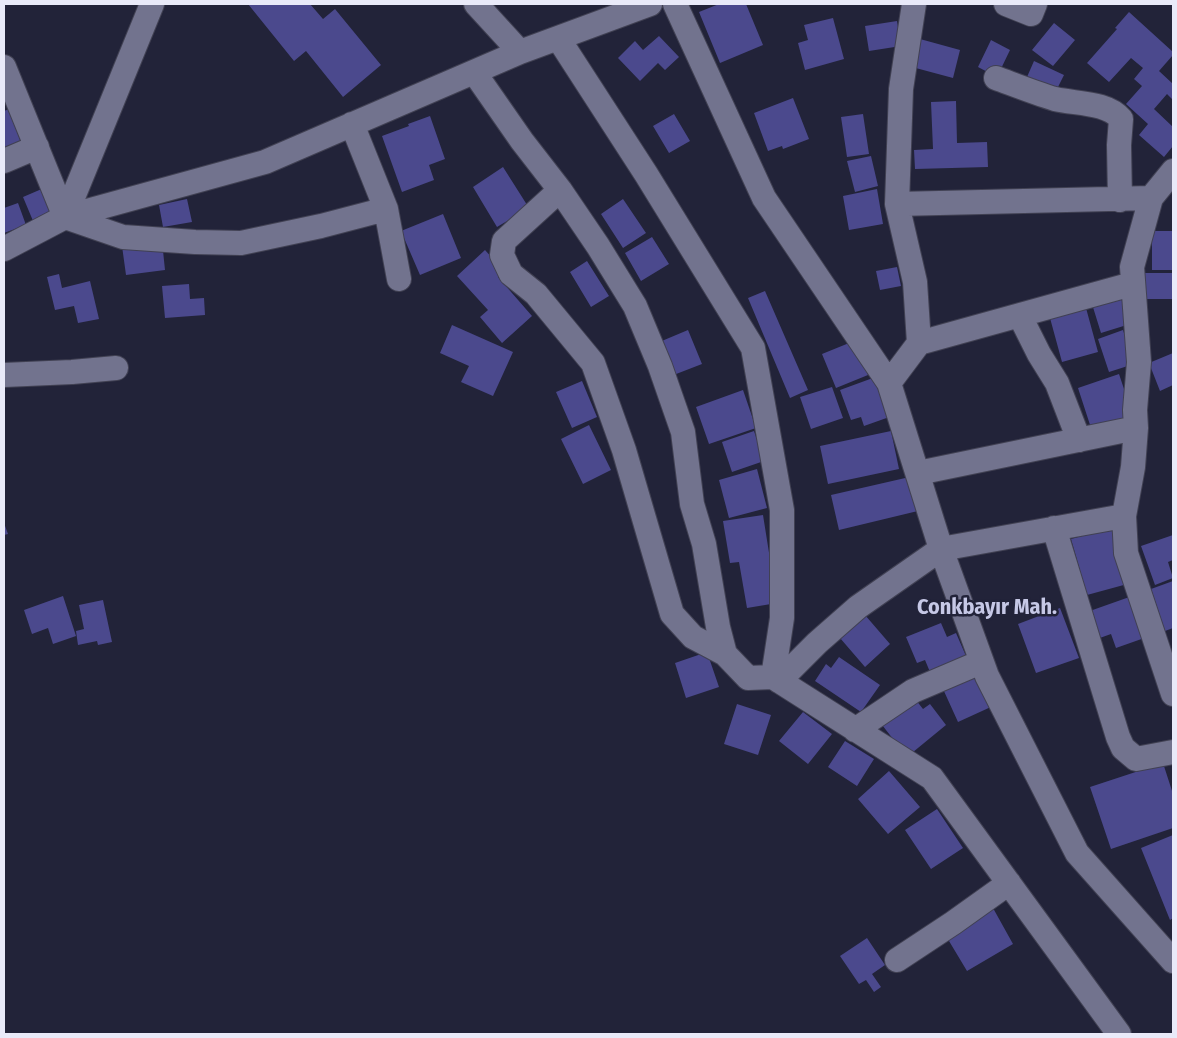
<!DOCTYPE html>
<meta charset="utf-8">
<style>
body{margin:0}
#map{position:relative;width:1177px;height:1038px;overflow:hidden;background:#222339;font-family:"Fira Sans Condensed",sans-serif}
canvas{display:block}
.frame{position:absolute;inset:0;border:5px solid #e9eaf9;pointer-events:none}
</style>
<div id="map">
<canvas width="1177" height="1038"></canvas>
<div class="frame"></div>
</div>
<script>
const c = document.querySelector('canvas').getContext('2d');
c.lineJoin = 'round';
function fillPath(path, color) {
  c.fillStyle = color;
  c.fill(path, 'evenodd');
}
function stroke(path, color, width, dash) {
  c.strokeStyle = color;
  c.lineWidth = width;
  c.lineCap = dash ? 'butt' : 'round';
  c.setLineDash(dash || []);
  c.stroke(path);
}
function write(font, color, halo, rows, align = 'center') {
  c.font = font + ' "Fira Sans Condensed",sans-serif';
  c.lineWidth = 5;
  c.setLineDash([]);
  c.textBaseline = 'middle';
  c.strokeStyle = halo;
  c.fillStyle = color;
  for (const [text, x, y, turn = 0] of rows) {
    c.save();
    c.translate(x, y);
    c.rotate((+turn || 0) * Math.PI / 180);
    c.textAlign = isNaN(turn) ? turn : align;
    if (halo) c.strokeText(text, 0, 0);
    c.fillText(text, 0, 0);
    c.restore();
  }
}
fillPath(new Path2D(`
 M248 4H310L323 19 335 9 381 65 343 97 306 51 294 61Z
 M719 4H746L763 45 720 63 699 12Z
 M1129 12 1173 52V55L1159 71 1173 84V100L1167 94 1154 109 1173 127V146L1164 157 1139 135 1148 124 1126 104 1142 86 1134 79 1143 68 1131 58 1109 82 1087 63 1117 29 1115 28Z
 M833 18 844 59 805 70 798 43 808 40 804 25Z
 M897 21 901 46 869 51 865 26Z
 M1054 23 1075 40 1053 66 1032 50Z
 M659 36 679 57 665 70 658 63 640 81 618 58 635 41 643 50Z
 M920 39 960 50 953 78 912 67Z
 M991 40 1010 50 997 77 978 67Z
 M1034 61 1064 75 1056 91 1027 77Z
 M793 98 809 139 783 149 782 146 768 151 754 113Z
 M956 101 957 143 987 142 988 167 915 169 914 150 933 149 931 102Z
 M9 109 24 151 4 158V111Z
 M674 114 690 141 669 153 653 126Z
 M863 114 869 154 847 157 841 117Z
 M430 116 445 159 429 165 434 180 402 192 382 136 409 126 408 124Z
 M871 156 878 186 855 192 847 161Z
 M503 167 529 208 497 227 473 187Z
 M51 185 64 216 36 228 23 197Z
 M877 189 883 224 849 230 843 196Z
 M187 199 192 222 163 227 159 205Z
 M623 199 646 233 623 248 601 214Z
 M18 203 26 225 4 233V208Z
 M443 214 461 258 420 275 401 231Z
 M1152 231H1173V270H1152Z
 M652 237 669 264 641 281 625 253Z
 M162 241 165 270 126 275 122 246Z
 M485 250 504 271 498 277 532 316 502 343 480 317 488 310 457 276Z
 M587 261 609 296 591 307 570 272Z
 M897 267 901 286 880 290 876 271Z
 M1145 273H1173V299H1145Z
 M59 274 62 288 90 281 99 319 78 323 74 306 55 310 47 277Z
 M189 284 190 299 204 298 205 315 165 318 162 286Z
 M765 291 808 390 790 398 748 298Z
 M1120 295 1130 324 1101 333 1092 304Z
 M1086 308 1098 352 1062 362 1050 318Z
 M452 325 513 352 493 396 461 382 469 366 440 353Z
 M688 330 702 364 671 376 657 343Z
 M1123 330 1134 364 1109 372 1098 339Z
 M854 341 868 375 836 388 822 354Z
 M1173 353V385L1160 391 1149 363Z
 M1119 374 1133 416 1092 431 1078 388Z
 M881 375 895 415 864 426 861 417 851 420 840 390Z
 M582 381 597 417 572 428 556 392Z
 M832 387 843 418 811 429 800 397Z
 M743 390 756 428 709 444 696 407Z
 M589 425 611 470 583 484 561 439Z
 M754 431 764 461 732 472 722 442Z
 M891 431 899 469 828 484 820 446Z
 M757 469 767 508 729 518 719 480Z
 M914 476 922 510 839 530 831 495Z
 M763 515 777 603 747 608 739 562 730 563 723 521Z
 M4 523 8 534 4 535Z
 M1115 527 1131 583 1087 595 1071 539Z
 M1173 535V560L1168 562 1173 578 1155 585 1141 546Z
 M1173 581V628L1165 631 1151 589Z
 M1135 595 1150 636 1116 648 1111 634 1097 639 1087 612Z
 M63 596 76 636 53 644 48 628 32 634 24 610Z
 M103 600 112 642 98 645 97 641 78 645 76 631 84 629 79 605Z
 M1060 608 1079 658 1036 673 1018 624Z
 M865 615 890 644 865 667 840 638Z
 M941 623 947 637 956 633 966 656 930 672 925 660 917 663 906 637Z
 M707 652 719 687 686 698 675 663Z
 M839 657 880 685 861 712 815 681 826 664 831 668Z
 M979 673 993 706 958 722 943 689Z
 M912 695 923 709 930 704 946 725 907 757 879 721Z
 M737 704 771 715 758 755 724 744Z
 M803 712 832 734 808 764 779 741Z
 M845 741 874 759 857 786 828 767Z
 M1163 763 1173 794V828L1111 849 1090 787Z
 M889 771 920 807 888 834 858 799Z
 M937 809 963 848 931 869 905 830Z
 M1173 835V918L1170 920 1141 848Z
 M993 908 1013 944 967 971 946 936Z
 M867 938 885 965 872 974 881 987 874 992 866 980 859 984 840 956Z`), '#4b498d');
const street = new Path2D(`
 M476 4 520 52
 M675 4 764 198 889 383
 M914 4 901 89 897 204 915 282 919 343 889 383 941 549 987 676 1077 853 1173 961
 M1006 4 1031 14 1035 4
 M558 38 646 174 753 348 782 510V618L773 677 932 778 1119 1034
 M4 67 65 217 123 237 195 242 241 243 321 226 386 209
 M474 72 522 141 560 190 598 246 635 306 660 366 683 432 692 504 704 544 718 627 725 654 748 678 773 677
 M996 78C1015 85 1035 93 1055 99 1076 104 1107 102 1121 119L1119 145 1120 200
 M352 124 386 209 399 279
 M4 161 37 147
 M1173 171 1151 198 1132 267 1139 362 1135 410 1136 428 1133 467 1124 516 1126 553 1173 694
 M560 190 504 241 502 255 511 274 536 294 593 363 624 450 672 614 693 637 725 654
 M897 204 1151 198
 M65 217 265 162 520 52 650 4
 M4 249 65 217 152 4
 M1020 316 1039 354 1057 383 1079 440
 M919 343 1132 284
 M4 375 72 372 116 368
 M918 473 1136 428
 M1054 528 1118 737 1123 748 1136 759 1173 752
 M779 681 817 643 858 607 941 549 1124 516
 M855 730 913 691 981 662
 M897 960 953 923 1009 883`);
stroke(street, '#414153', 26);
stroke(street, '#72738e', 24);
write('bold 22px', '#c6c8e6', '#222339', [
 ["Conkbayır Mah.",987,608]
]);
</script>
